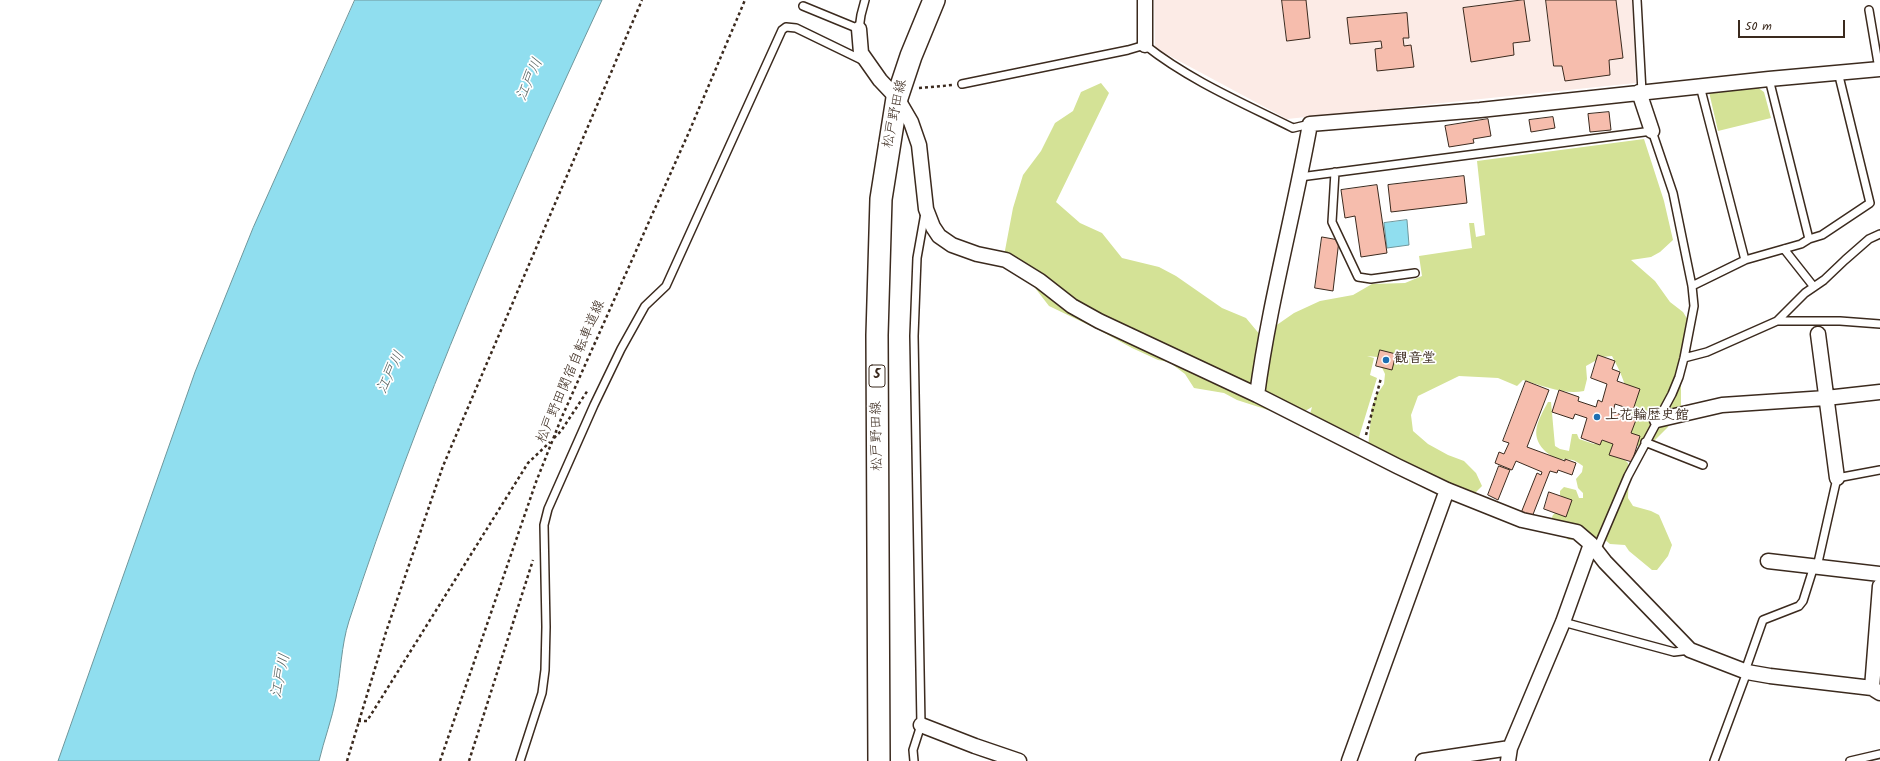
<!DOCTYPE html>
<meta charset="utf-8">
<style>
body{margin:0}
#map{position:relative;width:1880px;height:761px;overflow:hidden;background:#fff;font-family:Kalam,sans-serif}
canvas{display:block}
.scale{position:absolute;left:1738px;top:20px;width:107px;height:18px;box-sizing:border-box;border:2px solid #3b2a1e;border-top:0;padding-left:5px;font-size:12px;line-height:14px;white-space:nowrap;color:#3b2a1e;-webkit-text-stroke:3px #fff;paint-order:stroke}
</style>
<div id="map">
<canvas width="1880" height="761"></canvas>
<div class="scale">50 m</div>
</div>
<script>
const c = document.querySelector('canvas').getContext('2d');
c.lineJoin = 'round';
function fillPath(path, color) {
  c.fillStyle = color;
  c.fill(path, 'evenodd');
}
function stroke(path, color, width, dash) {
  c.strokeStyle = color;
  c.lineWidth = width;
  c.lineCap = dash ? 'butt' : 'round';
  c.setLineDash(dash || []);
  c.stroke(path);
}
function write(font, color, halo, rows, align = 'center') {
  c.font = font + ' Kalam,"Klee One",sans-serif';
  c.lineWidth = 3.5;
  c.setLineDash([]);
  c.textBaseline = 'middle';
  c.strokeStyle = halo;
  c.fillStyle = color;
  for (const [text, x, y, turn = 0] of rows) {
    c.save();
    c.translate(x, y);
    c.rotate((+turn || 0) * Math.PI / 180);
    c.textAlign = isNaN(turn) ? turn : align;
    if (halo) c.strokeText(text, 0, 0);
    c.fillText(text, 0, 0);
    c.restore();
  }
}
fillPath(new Path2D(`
 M1154 0H1632L1636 83 1287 119 1155 48Z`), '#fcebe6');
fillPath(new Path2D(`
 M1101 83 1109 93 1056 202 1080 223 1102 233 1122 258 1159 267 1176 276 1222 308 1246 318 1261 336 1294 313 1320 301 1353 295 1372 284 1405 283 1422 276 1419 256 1472 248 1469 223H1474L1476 237 1485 235 1477 161 1644 139 1664 201 1673 240 1660 252 1651 257 1631 260 1655 281 1670 302 1683 312 1691 325 1681 382V406L1668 427 1651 444 1637 446C1624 431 1631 422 1629 405 1628 388 1620 371 1612 356L1602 357 1586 366 1587 379 1584 391C1565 395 1543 386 1523 380L1517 386 1498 378 1459 376 1418 396 1411 415 1413 431 1428 444 1448 455 1464 461 1476 473 1482 486 1473 495 1368 447 1372 407 1376 396 1384 384 1385 374 1377 357 1367 356 1374 358 1370 375 1377 378 1359 437 1310 414 1312 407 1293 418 1237 400 1224 393 1194 388 1185 374 1169 362 1158 360 1132 348 1099 330 1049 306 1032 284 1007 269 1003 261 1013 208 1023 175 1041 151 1055 123 1073 111 1081 92Z
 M1757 87 1764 92 1771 118 1718 131 1709 92Z
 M1548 402H1551L1555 446 1560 449 1569 451 1572 434H1577L1579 439 1594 444 1604 440 1614 442 1611 450 1612 455 1625 460 1628 463 1629 470 1628 498 1633 506 1651 511 1659 515 1672 545 1668 556 1657 570H1652L1629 551 1625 545 1610 544 1604 539 1589 536 1569 540 1553 529C1549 514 1554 511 1568 510L1570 507 1569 503 1560 495V491L1564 487 1576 490 1579 498H1583V493L1578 488 1576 479 1582 472 1583 466C1571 457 1572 461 1560 459 1554 458 1548 454 1544 450 1529 434 1539 419 1548 402Z`), '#d4e296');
const water = new Path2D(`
 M355 0H602C508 202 418 409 349 621 341 646 341 672 336 698 332 719 324 740 319 761H58L195 372 253 228Z
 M1407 220 1409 245 1387 248 1384 223Z`);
fillPath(water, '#90deef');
stroke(water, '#6e969b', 1);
const building = new Path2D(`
 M1282 0H1306L1310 38 1287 41Z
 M1524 0 1530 41 1513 43 1514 55 1471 62 1463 8Z
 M1546 0H1616L1623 58 1609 60 1610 75 1565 81 1562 66H1554Z
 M1407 13 1409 38H1403L1404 46 1411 45 1414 67 1377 71 1375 49 1382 48 1381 41 1350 44 1347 18Z
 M1609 112 1611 130 1590 132 1588 114Z
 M1553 117 1555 128 1531 132 1529 120Z
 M1488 119 1491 136 1473 139 1474 143 1449 147 1445 126Z
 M1464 176 1467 203 1391 212 1388 185Z
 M1377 185 1387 253 1361 257 1355 216 1345 218 1341 190Z
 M1322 237 1339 240 1333 291 1315 288Z
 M1380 350 1396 354 1392 370 1376 366Z
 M1598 355 1615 361 1612 369 1620 372 1617 381 1640 389 1633 410 1615 404 1613 412 1636 420 1631 433 1640 436 1632 462 1609 455 1613 444 1602 440 1600 445 1581 438 1587 418 1575 414 1573 419 1552 412 1559 390 1579 397 1578 401 1596 407 1598 400 1602 402 1607 384 1591 378Z
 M1526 381 1549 390 1527 447 1565 461V459L1576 463 1572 475 1558 470 1557 473 1550 471 1532 517 1521 513 1537 473 1541 475 1542 472 1516 461 1512 470 1495 463 1499 452 1504 454 1509 443 1503 441Z
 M1499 466 1510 470 1498 500 1488 495Z
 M1549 492 1572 500 1566 517 1544 509Z`);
fillPath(building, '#f6bdad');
stroke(building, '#3b2a1e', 1);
const lane = new Path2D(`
 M1637 0 1642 92
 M803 6 859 29 861 15 865 0
 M1869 10 1879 69
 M1769 79 1809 239
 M962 84 1128 50 1145 45C1189 80 1243 103 1293 128L1310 124
 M1700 86 1745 260
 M1335 172 1332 222 1358 277 1371 279 1415 273
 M1300 177 1652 131 1673 193 1692 286 1694 306 1684 358 1679 377 1672 394 1628 476 1596 551
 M1784 249 1814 287
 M1692 286 1745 260 1801 244 1809 239 1822 235 1870 203 1838 72
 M1777 321H1840L1880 324
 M1684 358 1707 352 1777 321 1805 293 1824 280 1845 260 1869 239 1880 234
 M1645 442 1703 465
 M1817 567 1837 478 1880 470
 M1563 622 1674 652 1690 650
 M1745 671 1763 620 1799 606 1803 601 1814 566
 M520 761 542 693 545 670 546 627 544 525 548 509 594 405 621 349 645 306 666 286 782 30 786 27 796 28 864 61
 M914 761 913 750 921 725 914 336 917 258 925 213
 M1714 761 1747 672
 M1850 761 1880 754`);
const street = new Path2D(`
 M859 29 861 53 880 80 897 98 911 122 919 145 926 209 933 227 939 236 952 245 977 254 1006 260 1040 281 1072 306 1099 321 1257 395 1397 466 1447 490 1522 520 1577 532 1591 544 1605 562 1690 650 1747 672 1770 676 1872 688 1880 693
 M1145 45V0
 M1639 92 1652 131
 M1818 334 1837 478
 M1257 395C1269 304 1294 214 1310 124L1480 110 1769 79 1880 69
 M1657 420 1722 405 1826 398 1880 392
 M1768 561 1880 574
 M1872 688 1880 586
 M921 725 975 746 1019 761
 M1349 761 1447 490
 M1423 761 1510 748
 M1508 761 1510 748 1563 622 1591 544`);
const primary = new Path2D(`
 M879 761 877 335 881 199 897 98 911 56 934 0`);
stroke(lane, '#3b2a1e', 10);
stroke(street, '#3b2a1e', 17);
stroke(primary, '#3b2a1e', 24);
stroke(new Path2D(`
 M919 88 953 85
 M1366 435 1381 378
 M554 438 561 431 588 390
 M358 721H367L528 463 550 442
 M347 761 386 632 443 466 642 0
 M440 761 536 482 561 419 689 132 745 0
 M469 761 533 560`), '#3b2a1e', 2.5, [3, 3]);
stroke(lane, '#fff', 7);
stroke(street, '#fff', 14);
stroke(primary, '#fff', 21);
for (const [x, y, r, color] of [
 [1386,360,4,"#1f6fb2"],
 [1597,417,4,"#1f6fb2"]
]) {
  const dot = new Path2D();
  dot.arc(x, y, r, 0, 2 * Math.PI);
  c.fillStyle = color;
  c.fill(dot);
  stroke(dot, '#fff', 1.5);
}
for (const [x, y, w] of [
 [877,376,16]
]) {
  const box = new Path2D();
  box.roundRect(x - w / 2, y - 11, w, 22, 3);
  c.fillStyle = '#fff';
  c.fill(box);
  stroke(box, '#3b2a1e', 1);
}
write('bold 13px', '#3b2a1e', null, [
 ["5",877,376]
]);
write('14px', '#3b2a1e', '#fff', [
 ["松戸野田線",896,114,-78],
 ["松戸野田関宿自転車道線",572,372,-67],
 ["松戸野田線",878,436,-91]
]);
write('bold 14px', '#3b2a1e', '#fff', [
 ["観音堂",1394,360],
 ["上花輪歴史館",1605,417]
], 'left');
write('italic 15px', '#54605d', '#fff', [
 ["江戸川",531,80,-66],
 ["江戸川",392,373,-64],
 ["江戸川",282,676,-78]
]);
</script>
